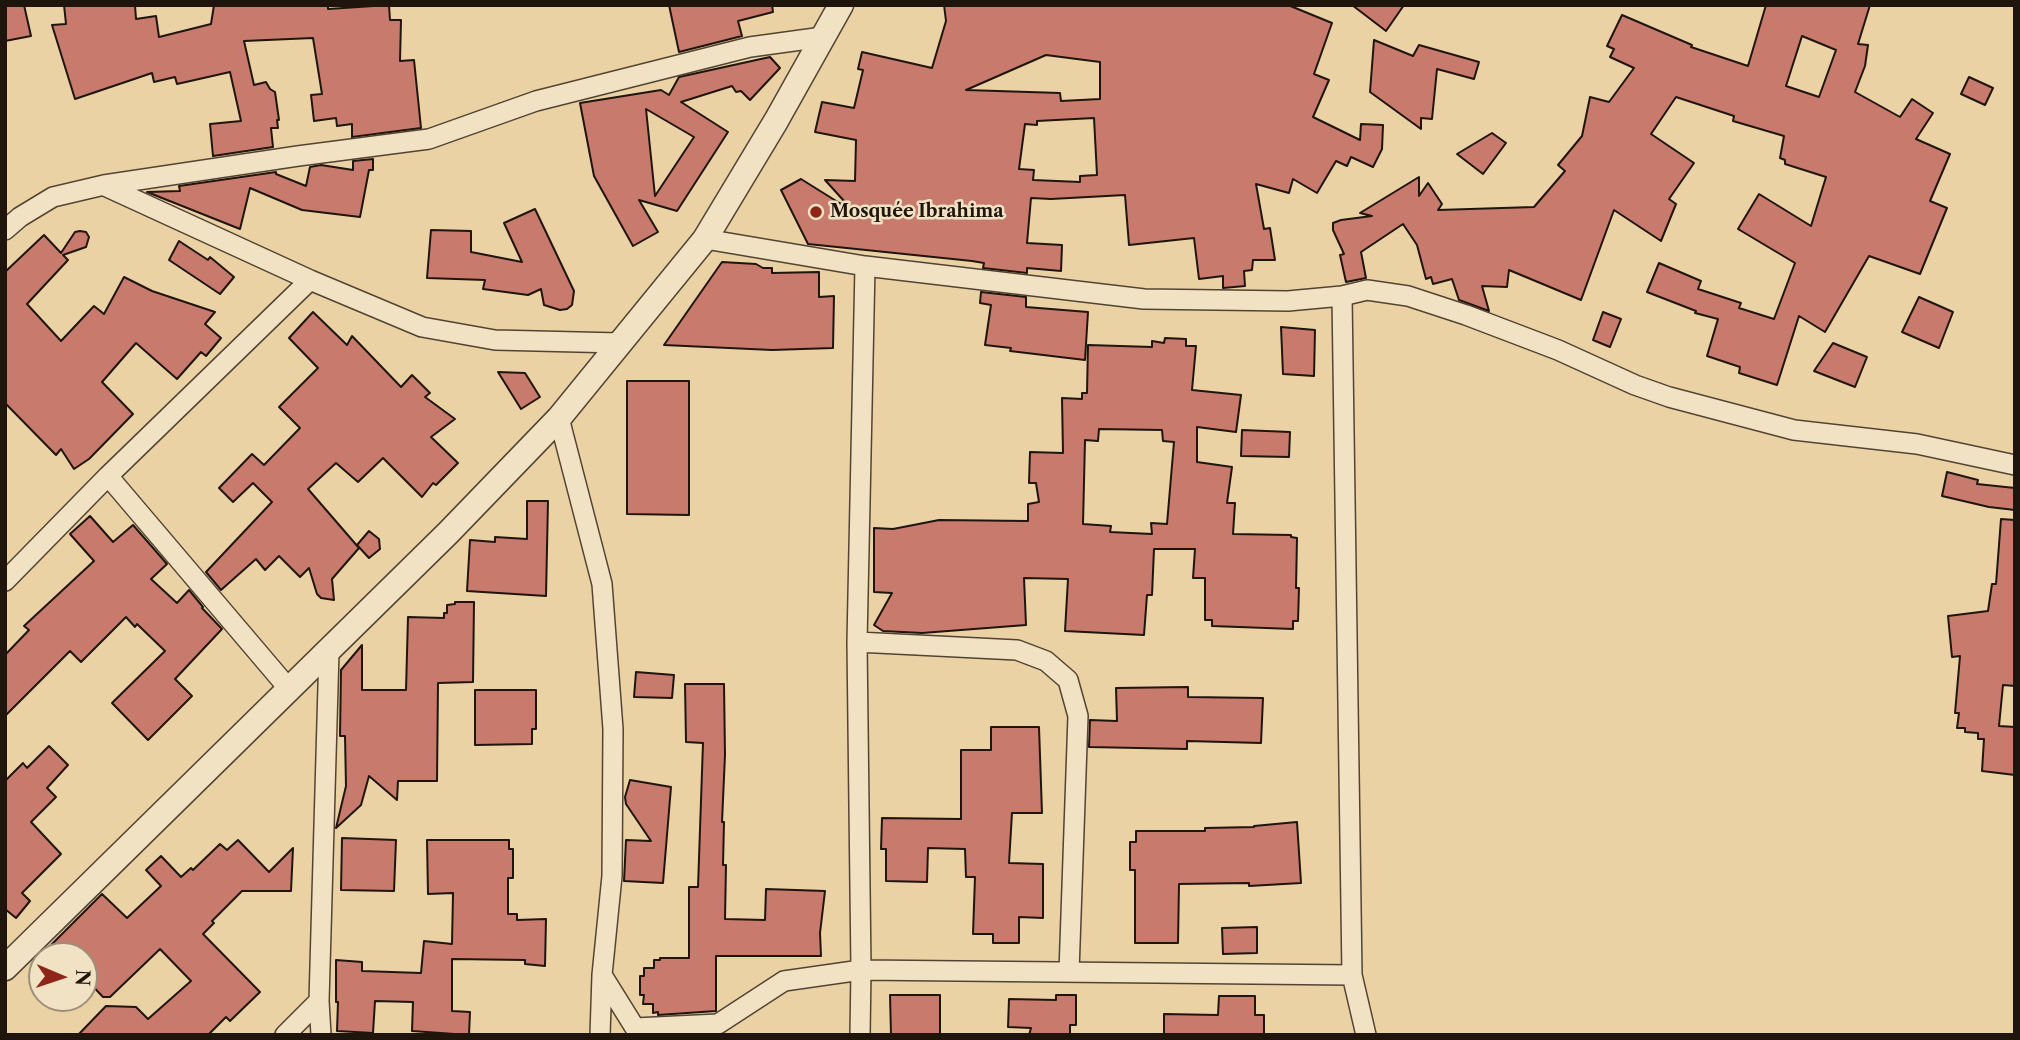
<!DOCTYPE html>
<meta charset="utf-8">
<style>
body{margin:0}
#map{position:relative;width:2020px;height:1040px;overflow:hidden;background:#ead2a5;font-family:"Libre Caslon Text",serif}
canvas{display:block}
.frame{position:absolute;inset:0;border:7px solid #20150d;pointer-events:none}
.north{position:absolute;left:28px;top:942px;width:70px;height:70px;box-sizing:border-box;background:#f1e2c4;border:2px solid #9d907b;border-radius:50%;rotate:92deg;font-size:19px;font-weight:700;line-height:28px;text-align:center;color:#20150d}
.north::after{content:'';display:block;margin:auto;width:24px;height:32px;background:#8f2418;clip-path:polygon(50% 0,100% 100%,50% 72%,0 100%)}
</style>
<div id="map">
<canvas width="2020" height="1040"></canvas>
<div class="frame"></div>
<div class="north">N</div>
</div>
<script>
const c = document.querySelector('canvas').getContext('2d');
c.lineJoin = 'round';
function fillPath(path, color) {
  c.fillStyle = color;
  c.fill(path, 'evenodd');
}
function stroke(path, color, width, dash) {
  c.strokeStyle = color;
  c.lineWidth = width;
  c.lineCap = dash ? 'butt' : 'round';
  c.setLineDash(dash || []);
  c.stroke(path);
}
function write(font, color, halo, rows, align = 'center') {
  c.font = font + ' "Libre Caslon Text",serif';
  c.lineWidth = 5;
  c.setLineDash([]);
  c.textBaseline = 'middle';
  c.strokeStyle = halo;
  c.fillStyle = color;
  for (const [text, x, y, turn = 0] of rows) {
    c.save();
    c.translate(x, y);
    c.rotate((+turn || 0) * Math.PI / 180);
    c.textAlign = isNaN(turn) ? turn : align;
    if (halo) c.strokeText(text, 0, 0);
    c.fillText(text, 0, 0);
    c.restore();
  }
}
const building = new Path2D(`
 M5 5H24L31 36 5 41Z
 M64 5H135L136 19 156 16 159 37 211 24 214 5H328V9L389 5 390 20H401L400 61 414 60 421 128 352 137V124L337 126 336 118 314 121 311 95 322 94 313 38 244 41 254 85 266 82 270 89 275 92 279 120H277L278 128H271L273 147 213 156 210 124 241 121 230 72 177 84 175 77 154 82 152 73 75 99 52 25 66 24Z
 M669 5H772L773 12 738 21 742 36 679 52Z
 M944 5H1288L1332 23 1314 74 1329 80 1313 117 1360 140 1361 124 1383 125 1382 149 1373 167 1351 157 1347 166 1336 161 1317 193 1293 179 1289 193 1256 184 1264 229 1270 228 1275 260H1253L1252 270 1244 271 1245 286 1223 288V276L1199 279 1194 238 1129 245 1125 195 1051 199 1031 198 1027 243 1062 245 1061 271 1027 268V273L983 268 984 263 972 261 808 244 781 190 801 179 841 204 844 201 825 180 855 181 856 140 815 132 822 102 854 108 863 70 858 69 862 52 932 68 946 21ZM1046 55 1100 62V99L1061 101 1060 93 966 90ZM1094 118 1097 175 1080 176V182L1033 180 1034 170 1019 169 1025 124 1037 125V121Z
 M1352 5H1404L1386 31Z
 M1766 5H1870L1858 44 1868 45 1865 66 1855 92 1900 117 1912 99 1933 113 1916 139 1950 154 1930 201 1947 208 1920 274 1869 256 1825 332 1799 316 1777 385 1739 373 1740 367 1707 356 1718 319 1695 313 1696 311 1647 292 1659 263 1701 281 1698 289 1741 303 1739 308 1774 319 1795 263 1738 229 1759 194 1811 226 1826 177 1785 164V160L1780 158 1784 136 1733 121 1734 116 1676 97 1651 134 1694 163 1669 199 1676 204 1661 241 1614 210 1581 300 1509 270 1507 287 1482 286 1489 311 1459 300 1452 279 1433 284 1431 277 1426 279 1417 245 1403 224 1361 252 1366 278 1346 282 1340 255 1344 254 1333 230V223L1341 220 1372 216 1360 213 1419 177V196L1428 183 1442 204 1438 210 1534 207 1565 171 1558 165 1582 136 1590 97 1609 102 1634 68 1610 57 1614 49 1607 46 1622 15 1692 45 1691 47 1748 66ZM1802 36 1836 50 1819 97 1786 86Z
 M1374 40 1413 56 1419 45 1479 62 1474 79 1437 69 1432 119 1421 118V129L1370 92Z
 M770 57 780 68 750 100 741 91 736 92 732 86 681 102 728 132 677 211 639 200 658 232 633 246 594 176 580 103 661 90 669 95 679 77ZM646 109 694 137 655 196Z
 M1969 77 1993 88 1985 105 1961 94Z
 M1492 133 1506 143 1483 174 1457 154Z
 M373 159V170H369L360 217 302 210 250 188 240 229 147 192 180 191 179 186 276 172V174L306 186 310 167 321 165 353 170V161Z
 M535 209 574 291 572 305 567 309 560 310 544 305 541 289 528 295 483 289 485 280 427 278 431 230 471 231V252L522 262 504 223Z
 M80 231 86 232 89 237 86 247 63 255 68 260 27 304 61 341 94 306 104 314 124 277 152 291 215 312 205 324 221 338 206 356 201 352 177 379 136 343 102 382 133 414 89 459 74 469 61 449 56 455 5 403V272L44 235 61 253 75 232Z
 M179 241 208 260 210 257 234 277 220 294 169 260Z
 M722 262 756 264 763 268H772V273L819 272V297L834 296 833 348 772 350 664 345Z
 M981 292 1026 297V307L1088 312 1085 360 1010 351 1011 348 985 345 991 305 980 303Z
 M1919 297 1953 312 1939 348 1902 332Z
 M313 312 347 345 352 336 401 387 412 375 430 393 425 397 455 419 431 437 458 463 436 485 433 483 422 497 383 458 358 482 336 463 308 489 359 548 332 579 334 600 321 598 317 594 309 568 300 577 279 556 265 570 256 559 221 590 206 572 272 502 253 483 233 502 219 488 252 454 264 465 300 428 279 407 318 368 289 338Z
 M1603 312 1621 319 1610 347 1593 340Z
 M1281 327 1315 330 1314 376 1283 374Z
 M1165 338 1186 339V346H1196L1192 390 1241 395 1236 432 1197 427V462L1232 467 1227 503H1235L1233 534 1291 535V537L1297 538 1296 588H1299L1298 621H1293V629L1212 626V620H1205V578H1193L1195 549H1154L1152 595H1147L1144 635 1065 631 1068 579 1024 578 1026 625 922 633 883 631 874 625 892 593 874 592V528L893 529 939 520 1028 521V504L1039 502 1036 483H1029L1030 452 1063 453 1062 398 1082 399V393H1087L1088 345 1152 347V341L1164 343ZM1099 429 1162 430 1163 441 1174 442 1167 524 1151 523 1152 534 1110 532 1111 526 1083 524 1085 440 1098 441Z
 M1833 343 1867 357 1855 387 1814 371Z
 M498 372 525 373 540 397 521 409Z
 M627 381H689V515L627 514Z
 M1242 430 1290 432 1289 457 1241 456Z
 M1947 472 1978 480 1977 484 2015 488V510L1989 507 1942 496Z
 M527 501H548L546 596 467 591 470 540 495 542V537L527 539Z
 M90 516 113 542 133 525 167 564 151 579 177 603 189 590 203 607 202 608 222 629 175 679 192 696 148 740 112 703 165 651 137 624 135 627 126 617 81 662 70 651 5 716V655L29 630 24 626 94 561 70 534Z
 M2001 519 2015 520V686L2003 685 1999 726 2015 727V775L1982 771 1984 739H1978V733L1965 732V728H1957L1959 713H1955L1960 656 1952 657 1948 616 1988 611 1992 584H1996Z
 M369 531 379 539 380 549 369 558 357 545Z
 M455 602H474L473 682 438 683 437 781H398L397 800 369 776 361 805 336 828 346 786 345 736H340L341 670 362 645V690H406L408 617 444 618V613H447V605L455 604Z
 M636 672 674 675 672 698 634 697Z
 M685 684H724L725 755 722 822H724L723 865H726L725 919 765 920 766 889 825 891 820 933 821 956H716V1011L658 1015V1012L653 1013V1004H643L644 995H640V976H644V968H654V960H660V958H689V887H698L703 743 686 742Z
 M1188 687V697L1263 698 1261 743 1187 741V749L1089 747 1090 720 1117 721 1116 688Z
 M475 690H536V729H532V744L475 745Z
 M991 727H1039L1042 813H1012L1009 863 1043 864V918L1019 917V943H993V934H973L975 877H966L965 849 928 848 927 882 886 881V849H881L882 818 961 819V750H991Z
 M49 746 68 765 47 788 56 797 31 822 61 854 22 893 30 901 16 918 5 909V781L23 763 27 768Z
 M630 780 671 787 663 883 624 881 626 840 651 841 626 804 625 797Z
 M1297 822 1301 883 1249 886V883L1179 884 1178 943H1135V870H1130V842H1136V831H1205V828L1254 827V826Z
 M342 838 396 840 394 891 341 890Z
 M238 840 269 872 293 848 291 891H242L212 921 214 923 203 934 260 992 230 1021 226 1017 208 1035H78L106 1006 136 1007 148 1019 191 981 160 949 110 997H103L84 977V956H62L51 945 102 894 127 918 161 886 146 870 161 856 181 877 191 868 193 870 220 844 227 850Z
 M427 840H509V849H513V878H508V914H517V920L546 919 545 966 525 964V960L452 959V1011L470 1012 469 1035 412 1031 413 1002 375 1001 373 1033 337 1031 338 1002H336V960L362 962V971L421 973 424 941 452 944 453 893 428 894Z
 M1257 927V953L1223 954 1222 928Z
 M890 995H940V1035H891Z
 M1056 995H1076V1025H1070V1035H1029L1031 1028 1008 1027 1009 999 1056 1000Z
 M1219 996H1255V1015H1264V1035H1164V1014L1218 1015Z`);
fillPath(building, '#c87a6d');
stroke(building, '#20150d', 2);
const minor = new Path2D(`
 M105 186 310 280 422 327 495 340 619 343
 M5 230 20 217 53 197 104 185 298 156 429 139 536 101 750 47 823 37
 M705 239 865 266 1144 299 1288 301 1342 296 1367 290 1408 296 1466 315 1558 350 1635 385 1669 397 1794 430 1917 444 2015 465
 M1342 296 1352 975 1366 1035
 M559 418 602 584 613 729 612 876 602 975 600 1035
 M108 476 289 689
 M5 581 108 476 310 280
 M857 642 1017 650 1046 661 1068 680 1078 716 1069 972
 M602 975 635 1028 718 1024 784 981 861 970 1352 975
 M285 1035 319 1001
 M321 1035 319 1001 329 651
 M860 1035 861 970 857 642 865 266`);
const tertiary = new Path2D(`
 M5 968 448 533 559 418 705 239 776 121 841 5`);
stroke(minor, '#524433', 22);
stroke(tertiary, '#524433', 27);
stroke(minor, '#f1e2c4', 19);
stroke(tertiary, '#f1e2c4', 24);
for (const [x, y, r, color] of [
 [816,212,7,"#8f2418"]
]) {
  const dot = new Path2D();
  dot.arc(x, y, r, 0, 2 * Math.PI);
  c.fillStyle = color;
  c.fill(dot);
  stroke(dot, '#f1e2c4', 2.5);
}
write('bold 18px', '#20150d', '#f1e2c4', [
 ["Mosquée Ibrahima",830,212]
], 'left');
</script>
